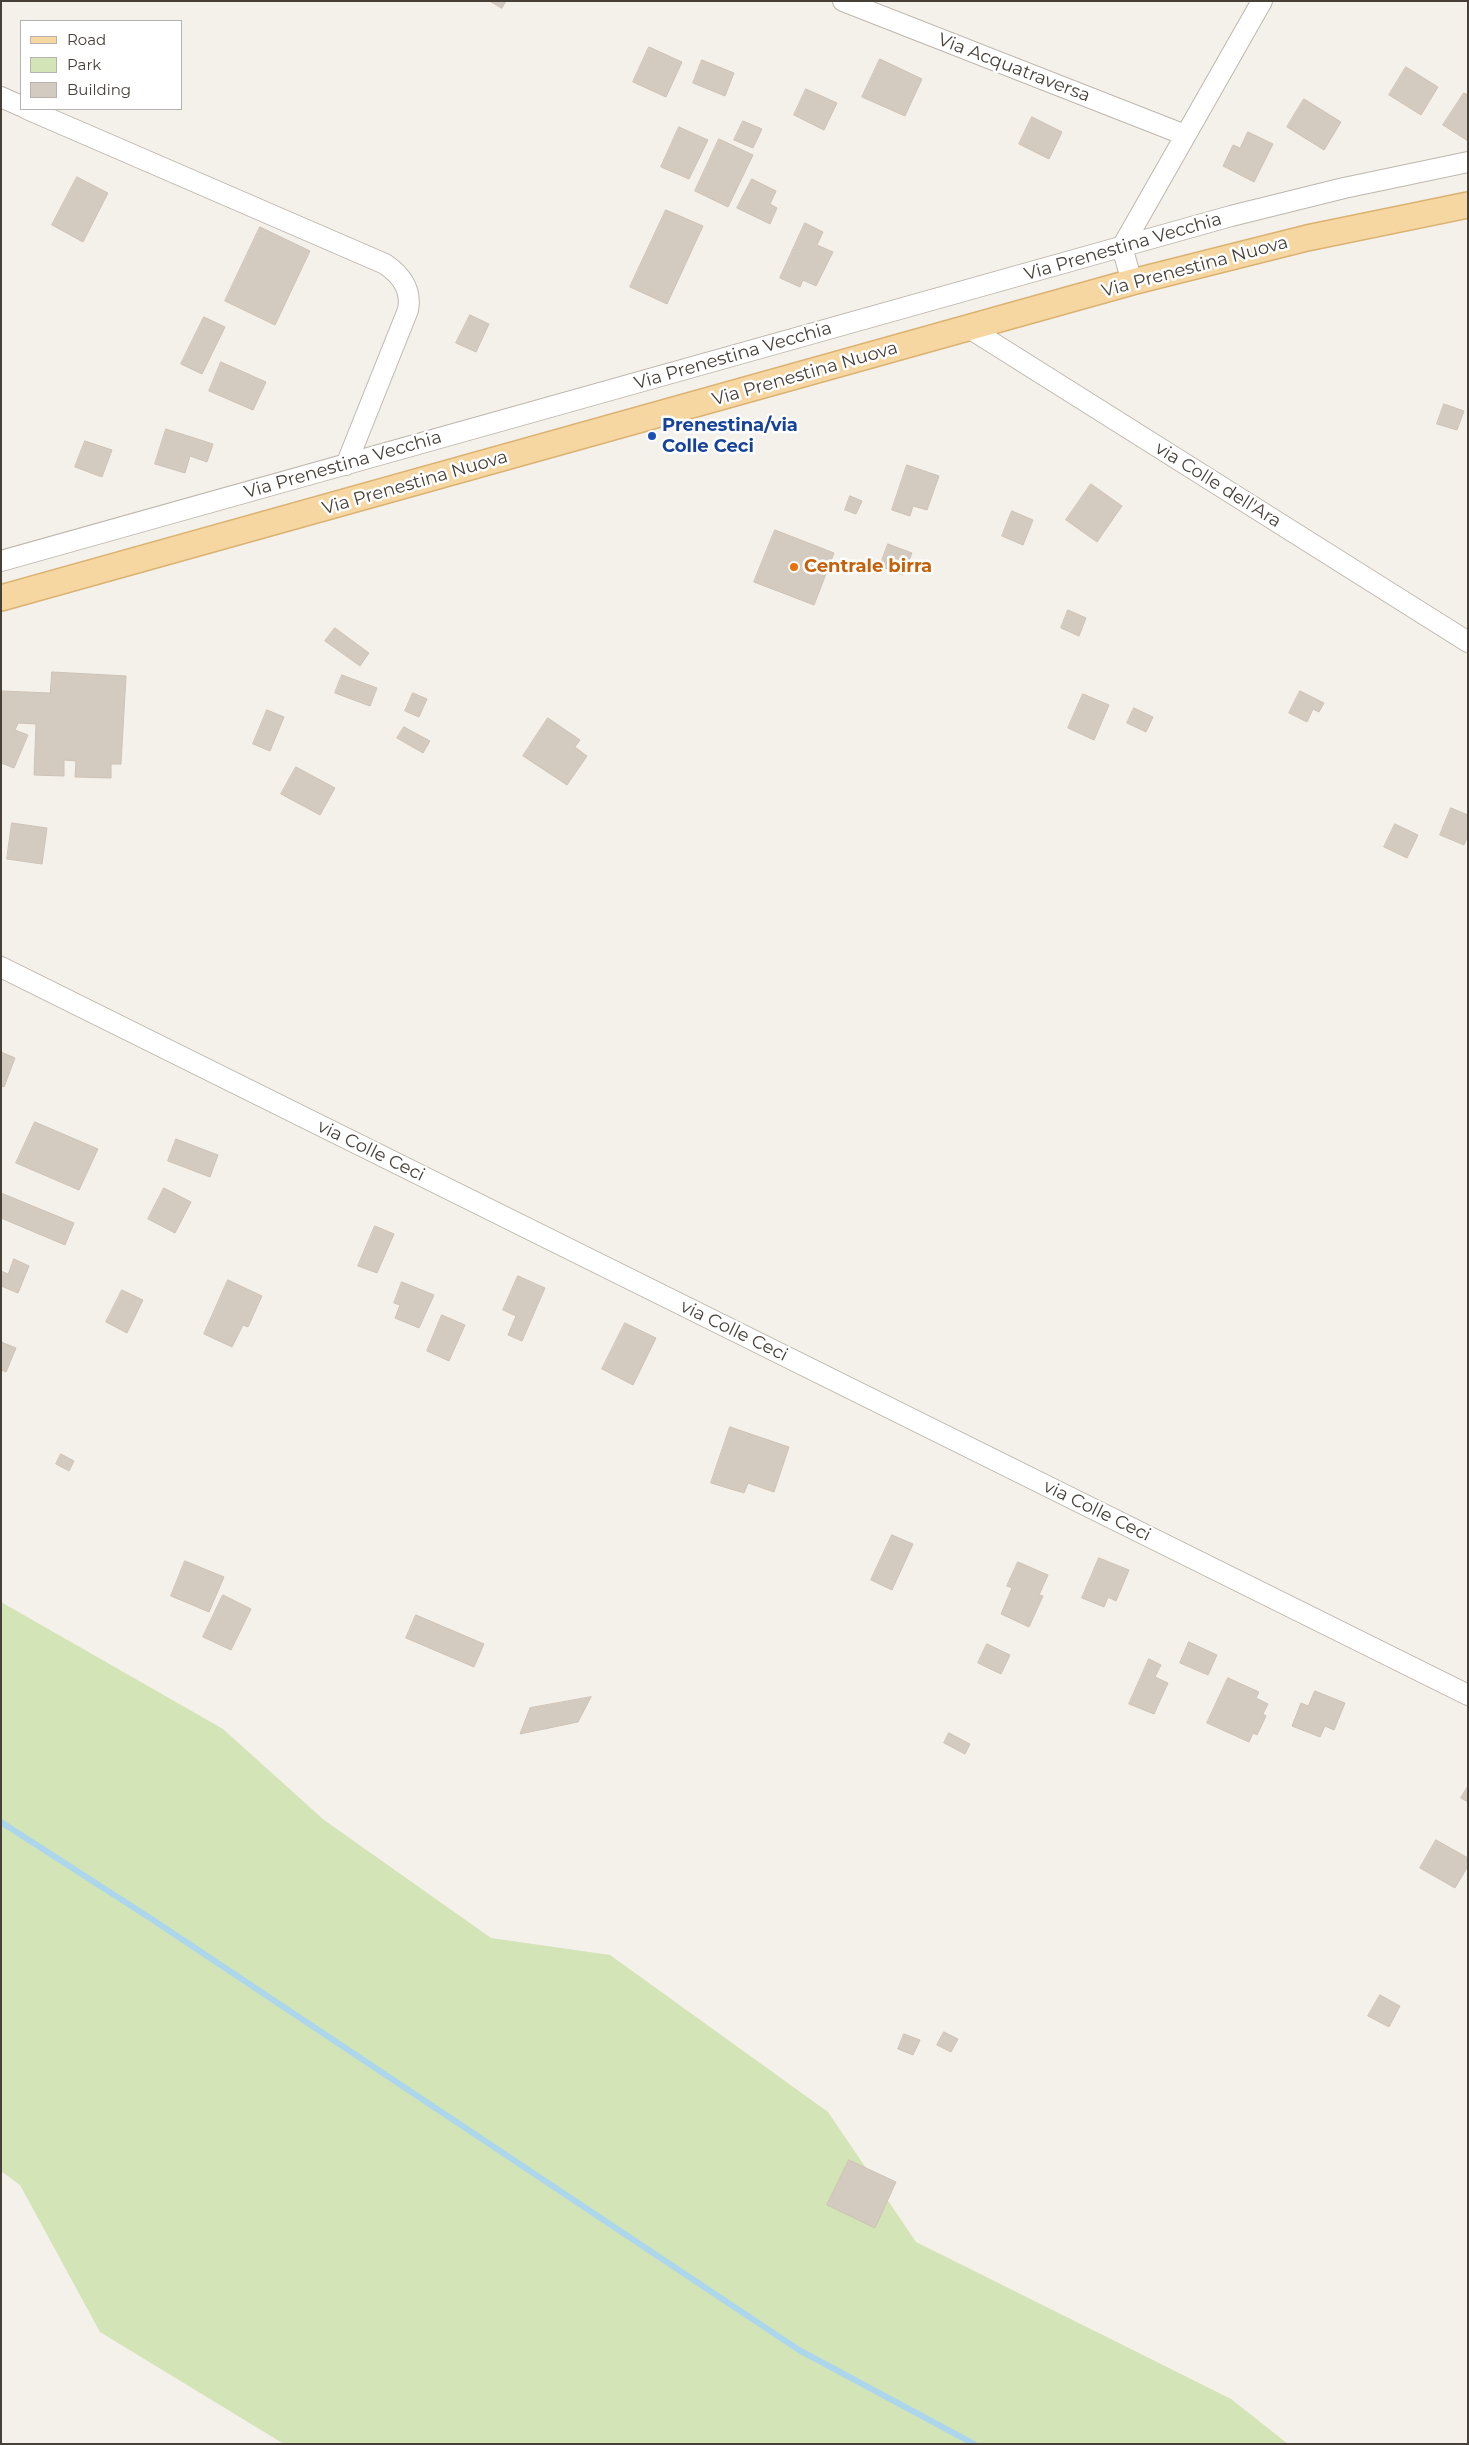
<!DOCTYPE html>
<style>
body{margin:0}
#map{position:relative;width:1469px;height:2445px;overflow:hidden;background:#f4f0ea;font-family:Montserrat,sans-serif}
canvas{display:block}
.frame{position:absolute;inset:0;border:2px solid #474039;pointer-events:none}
.legend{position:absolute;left:20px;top:20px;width:162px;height:90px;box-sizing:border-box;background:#fff;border:1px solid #b5b3b0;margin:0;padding:6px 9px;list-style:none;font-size:15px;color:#474039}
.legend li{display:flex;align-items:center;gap:10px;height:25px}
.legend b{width:25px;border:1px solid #b5b3b0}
</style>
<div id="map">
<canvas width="1469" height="2445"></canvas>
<div class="frame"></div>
<ul class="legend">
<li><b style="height:6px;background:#f6d7a1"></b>Road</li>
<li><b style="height:14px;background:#d3e4b7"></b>Park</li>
<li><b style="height:14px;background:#d4cbc0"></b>Building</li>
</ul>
</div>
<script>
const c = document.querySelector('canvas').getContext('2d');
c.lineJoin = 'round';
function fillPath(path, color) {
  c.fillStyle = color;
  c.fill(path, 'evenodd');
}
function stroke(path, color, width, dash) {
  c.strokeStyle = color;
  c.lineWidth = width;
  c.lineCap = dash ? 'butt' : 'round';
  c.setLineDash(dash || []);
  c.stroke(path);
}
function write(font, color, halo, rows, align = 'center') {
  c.font = font + ' Montserrat,sans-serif';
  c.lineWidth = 5;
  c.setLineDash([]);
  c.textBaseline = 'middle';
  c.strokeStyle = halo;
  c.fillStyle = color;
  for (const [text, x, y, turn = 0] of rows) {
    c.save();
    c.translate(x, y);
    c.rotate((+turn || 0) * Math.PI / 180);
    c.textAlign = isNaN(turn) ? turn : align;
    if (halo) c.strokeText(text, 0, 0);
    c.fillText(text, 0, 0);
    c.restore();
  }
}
fillPath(new Path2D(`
 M1 1602 223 1729 324 1820 491 1938 610 1955 828 2112 916 2242 1231 2399 1288 2444H284L100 2332 20 2185 1 2171Z`), '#d3e4b7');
stroke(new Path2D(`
 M1 1822 150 1918 799 2350 974 2444`), '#acd6eb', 6);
const building = new Path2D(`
 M490 1H506L502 8Z
 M649 47 682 62 666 97 633 82Z
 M880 59 922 79 905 116 862 97Z
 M702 60 734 73 725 96 693 83Z
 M1406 67 1438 87 1421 115 1389 95Z
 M806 89 837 103 824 130 794 115Z
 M1464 93 1468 95V141L1443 125Z
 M1304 99 1341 122 1324 150 1287 127Z
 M1032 117 1062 132 1049 159 1019 144Z
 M743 121 762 129 753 148 734 140Z
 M679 127 708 140 689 179 661 167Z
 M1248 132 1273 144 1254 182 1223 166 1233 145 1240 148Z
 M719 139 753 155 728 207 695 191Z
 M77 177 108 193 83 242 52 225Z
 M752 179 776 191 770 204 777 208 770 224 737 208Z
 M666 210 703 226 667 304 630 287Z
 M805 223 823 232 817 245 833 252 816 286 803 280 800 287 780 278Z
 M260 227 310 251 275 325 225 301Z
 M470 315 489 324 476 352 456 343Z
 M204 317 225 327 202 374 181 364Z
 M221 362 266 382 253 410 209 391Z
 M1444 404 1464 411 1457 430 1437 424Z
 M166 429 213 444 207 462 190 456 185 473 155 464Z
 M85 441 112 450 102 477 75 467Z
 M907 465 939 476 927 510 913 506 910 516 892 510Z
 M1091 484 1122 506 1097 542 1066 520Z
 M850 496 862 501 856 514 845 510Z
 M1012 511 1033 520 1023 545 1002 536Z
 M775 530 834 553 814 605 754 582Z
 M888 544 912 553 903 575 880 566Z
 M1068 610 1086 618 1079 636 1061 628Z
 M335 628 369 653 360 666 325 641Z
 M52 672 126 676 121 764H111V778L75 777 76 761 64 760V776L34 775 36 724 18 723 15 730 28 735 14 768 1 763V691L50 693Z
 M342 675 377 688 370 706 335 693Z
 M1300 691 1324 703 1319 712 1313 709 1307 722 1289 713Z
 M413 693 427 699 419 717 405 711Z
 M1083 694 1109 705 1094 740 1068 728Z
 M1134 708 1153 717 1146 732 1127 723Z
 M267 710 284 717 270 751 253 744Z
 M548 718 580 740 575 747 587 756 567 785 523 756Z
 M404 727 430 741 423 753 397 738Z
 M296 767 335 788 320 815 281 794Z
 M1451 808 1468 815V835L1464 845 1440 835Z
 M12 823 47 828 42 864 7 859Z
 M1395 824 1418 835 1407 858 1384 847Z
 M1 1052 15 1058 4 1087 1 1086Z
 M35 1122 98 1149 79 1190 16 1163Z
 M176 1139 218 1155 210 1177 168 1161Z
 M164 1188 191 1202 175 1233 148 1219Z
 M1 1193 74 1223 65 1245 1 1218Z
 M375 1226 394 1234 377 1273 358 1266Z
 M14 1259 29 1266 18 1293 1 1286V1271L8 1274Z
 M518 1276 545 1288 522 1341 508 1335 516 1316 503 1310Z
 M228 1280 262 1296 248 1327 243 1325 232 1347 204 1334Z
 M402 1282 434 1295 419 1328 395 1318 400 1305 394 1303Z
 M122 1290 143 1300 127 1333 106 1322Z
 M442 1315 465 1325 449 1361 427 1351Z
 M625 1323 656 1338 633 1385 602 1369Z
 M1 1342 16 1348 6 1372 1 1370Z
 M730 1427 789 1447 774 1492 748 1483 744 1493 711 1483Z
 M61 1454 74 1461 69 1471 56 1464Z
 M892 1535 913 1544 892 1590 871 1580Z
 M1099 1558 1129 1570 1116 1601 1108 1597 1104 1607 1082 1598Z
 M185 1561 224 1577 209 1612 171 1596Z
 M1018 1562 1048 1575 1039 1595 1043 1596 1029 1627 1001 1614 1012 1588 1007 1586Z
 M223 1595 251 1609 231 1650 203 1637Z
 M416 1615 484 1644 474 1667 406 1638Z
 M1189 1642 1217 1655 1208 1675 1180 1663Z
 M987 1644 1010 1655 1001 1674 978 1663Z
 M1149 1659 1161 1665 1155 1677 1168 1683 1154 1714 1129 1704Z
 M1228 1678 1259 1692 1256 1698 1268 1704 1263 1714 1266 1716 1257 1735 1253 1733 1249 1742 1207 1723Z
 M1315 1691 1345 1703 1334 1730 1325 1726 1320 1737 1292 1726 1301 1703 1308 1706Z
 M591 1697 578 1722 520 1734 530 1708Z
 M949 1733 970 1744 965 1754 944 1743Z
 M1468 1786V1802L1461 1798Z
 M1436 1840 1468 1858V1866L1455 1888 1420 1868Z
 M1380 1995 1400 2006 1389 2027 1368 2016Z
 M944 2032 958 2039 951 2052 937 2045Z
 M904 2034 920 2040 913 2055 898 2049Z
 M849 2160 896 2182 875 2228 827 2205Z`);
fillPath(building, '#d4cbc0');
stroke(building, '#cec2b4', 1);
const minor = new Path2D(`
 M843 1 1185 135
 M1 97 21 106
 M27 109 385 264C401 275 412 289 408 310L346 465
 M1132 282 1122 247 1262 1
 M969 328 1468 642
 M1 561 1231 216 1344 188 1468 162
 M1 967 1468 1695`);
const major = new Path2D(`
 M1 598 1132 282 1307 238 1468 205`);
stroke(minor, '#beb7ad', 22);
stroke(major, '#dab272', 28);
stroke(minor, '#fff', 20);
stroke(major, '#f6d7a1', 25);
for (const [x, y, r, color] of [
 [652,436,5,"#1a4fb4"],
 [794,567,5,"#e8710a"]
]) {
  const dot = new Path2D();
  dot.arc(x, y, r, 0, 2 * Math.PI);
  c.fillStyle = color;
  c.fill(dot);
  stroke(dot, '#fff', 2);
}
write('18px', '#474039', '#fff', [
 ["Via Acquatraversa",1014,68,21],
 ["Via Prenestina Vecchia",1123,247,-16],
 ["Via Prenestina Nuova",1195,267,-15],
 ["Via Prenestina Vecchia",733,356,-16],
 ["Via Prenestina Nuova",805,374,-16],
 ["Via Prenestina Vecchia",343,465,-16],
 ["Via Prenestina Nuova",415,483,-16],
 ["via Colle dell'Ara",1218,485,32],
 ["via Colle Ceci",371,1151,26],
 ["via Colle Ceci",734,1331,26],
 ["via Colle Ceci",1097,1511,26]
]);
write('bold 18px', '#164399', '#fff', [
 ["Prenestina/via",662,426],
 ["Colle Ceci",662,447]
], 'left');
write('bold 18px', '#c56008', '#fff', [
 ["Centrale birra",804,567]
], 'left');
</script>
